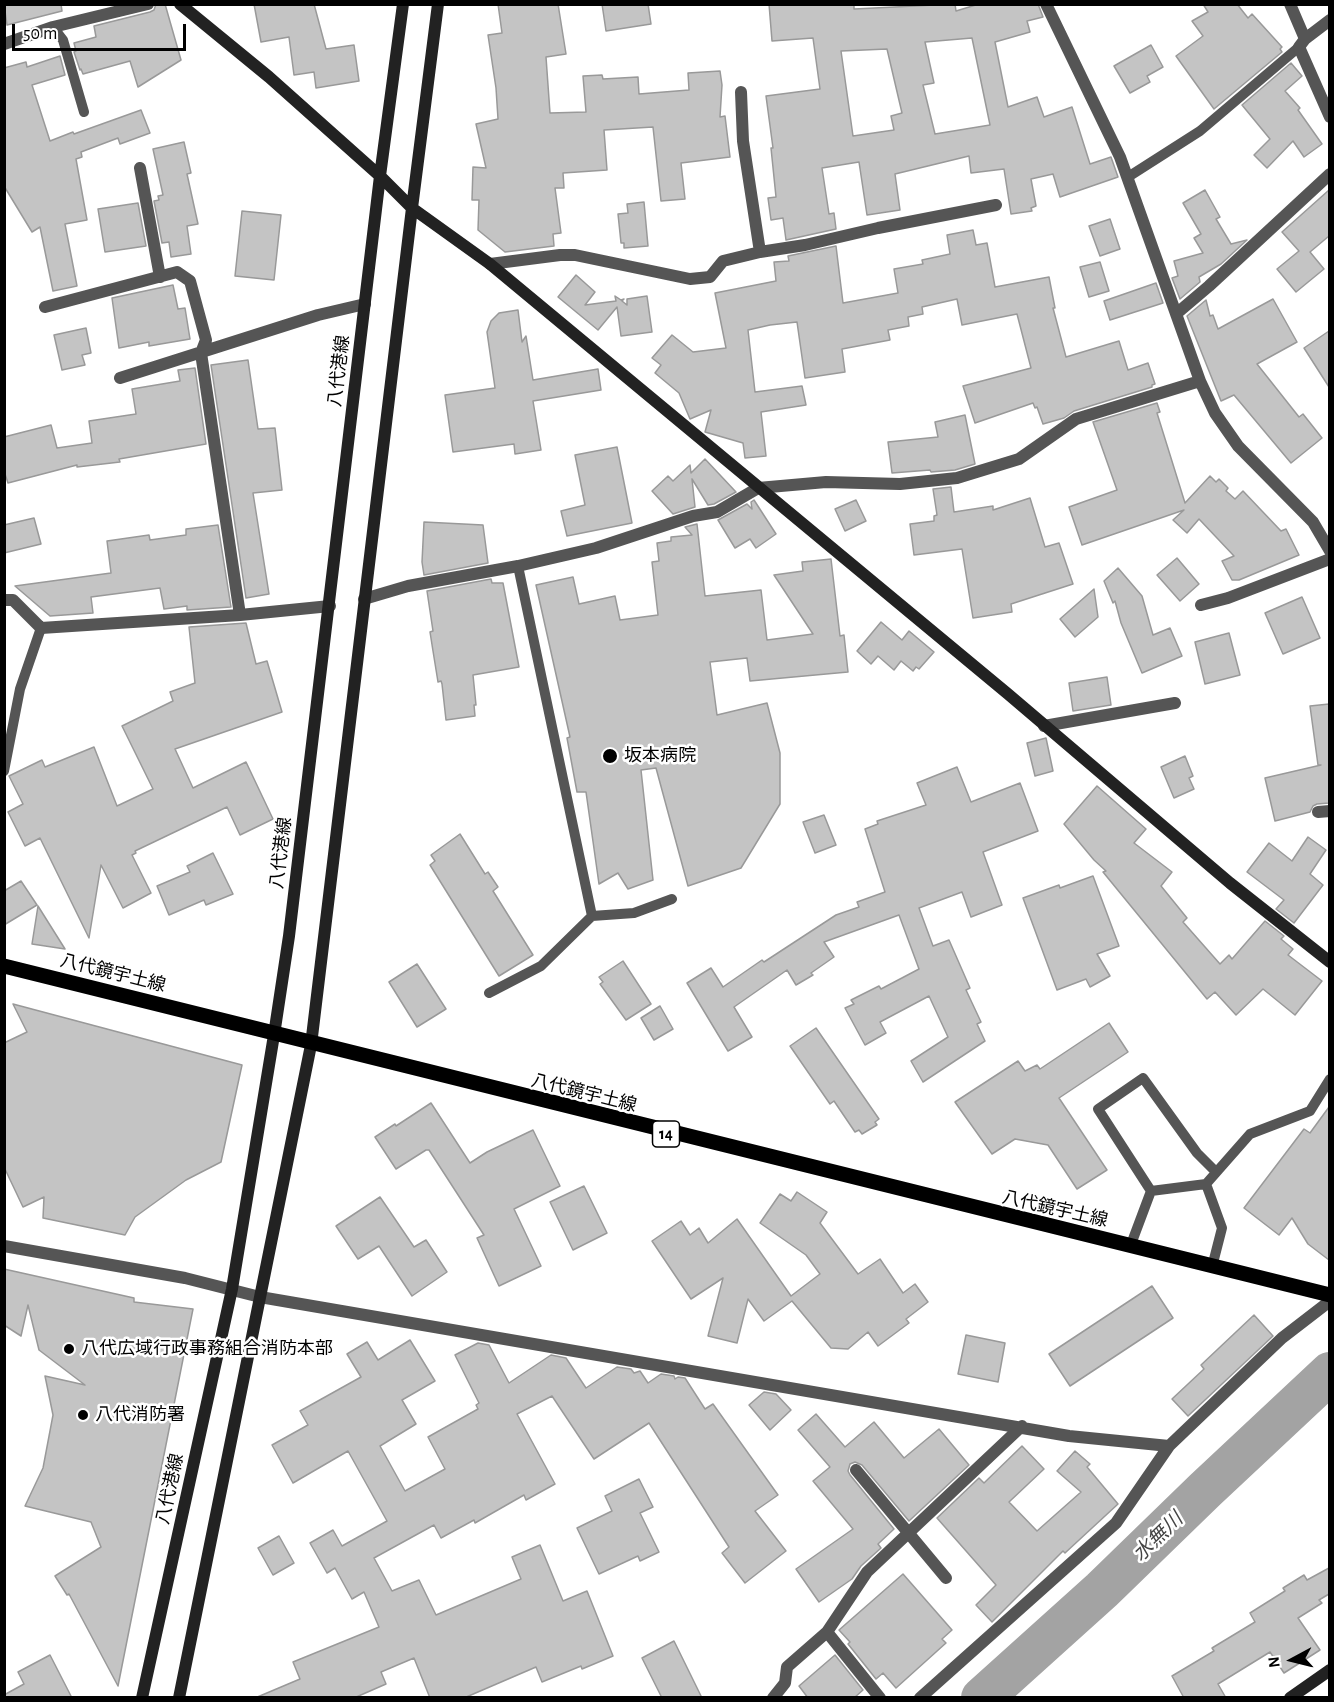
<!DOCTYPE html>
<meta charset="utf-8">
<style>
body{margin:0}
#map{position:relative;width:1334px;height:1702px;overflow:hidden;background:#fff;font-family:"Alegreya Sans",sans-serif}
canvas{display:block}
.frame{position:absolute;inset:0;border:6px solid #000;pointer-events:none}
.north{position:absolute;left:1262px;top:1630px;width:60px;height:60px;-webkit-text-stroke:4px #fff;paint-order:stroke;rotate:263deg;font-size:16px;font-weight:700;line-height:24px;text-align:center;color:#000}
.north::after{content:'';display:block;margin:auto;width:21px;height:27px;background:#000;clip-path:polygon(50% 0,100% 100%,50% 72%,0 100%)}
.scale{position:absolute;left:12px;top:24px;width:174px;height:27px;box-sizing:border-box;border:3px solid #000;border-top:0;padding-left:8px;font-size:18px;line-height:21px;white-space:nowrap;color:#000;-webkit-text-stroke:4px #fff;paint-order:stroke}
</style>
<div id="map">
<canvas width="1334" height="1702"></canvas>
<div class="frame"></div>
<div class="north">N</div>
<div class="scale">50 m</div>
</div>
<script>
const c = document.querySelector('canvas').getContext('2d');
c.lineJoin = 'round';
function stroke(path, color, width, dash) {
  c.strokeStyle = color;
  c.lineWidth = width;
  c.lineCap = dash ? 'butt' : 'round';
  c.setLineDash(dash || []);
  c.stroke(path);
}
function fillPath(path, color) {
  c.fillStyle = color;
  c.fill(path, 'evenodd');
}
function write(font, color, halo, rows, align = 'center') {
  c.font = font + ' "Alegreya Sans","Noto Sans JP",sans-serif';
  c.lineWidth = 5;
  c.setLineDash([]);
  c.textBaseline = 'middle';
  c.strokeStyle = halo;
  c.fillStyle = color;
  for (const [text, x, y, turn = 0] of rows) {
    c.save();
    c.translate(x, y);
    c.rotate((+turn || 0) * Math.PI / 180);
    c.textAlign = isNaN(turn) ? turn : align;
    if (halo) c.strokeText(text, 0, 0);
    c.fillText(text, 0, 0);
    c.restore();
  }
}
stroke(new Path2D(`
 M982 1698 1102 1590 1205 1490 1330 1373`), '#a3a3a3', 42);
const building = new Path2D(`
 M4 4H61L62 11 7 25Z
 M156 4H165L181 60 138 87 130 61 83 74 81 69 80 70 74 52 76 51 74 43 96 37 94 26 150 12 154 10Z
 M254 4H314L326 49 354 45 359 81 316 88 314 72 294 75 289 37 261 42Z
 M498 4H558L566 54 546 57 550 113 586 112 583 76 602 75 603 79 638 77 639 94 689 90 688 73 720 71 722 85 720 117 725 116 730 157 681 163 685 199 661 201 653 127 604 130 607 170 563 173 564 188H555L561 233 553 234 554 246 505 252 478 230 479 200H472L473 167 486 168 476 124 498 119 496 88 488 35 502 33Z
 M602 4H648L651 24 606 31Z
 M769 4H854V9L955 4 956 11 979 4H1038L1043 17 1027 21 1030 32 995 42 1008 107 1037 97 1044 117 1072 107 1090 164 1111 157 1118 177 1060 197 1053 174 1031 179 1036 206 1031 208 1032 211 1011 214 1004 169 971 173 969 156 895 174 900 210 867 215 859 162 822 168 829 214 834 213 836 229 786 240 783 218 771 220 768 198 776 197 771 148H773L766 96 820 89 813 38 772 41ZM972 38 990 125 935 134 923 85 934 83 925 42ZM887 49 902 113 891 116 894 130 853 136 841 51Z
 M1203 4H1237L1248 18 1252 14 1282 47 1280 49 1282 52 1214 109 1176 56 1203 36 1192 21 1208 12Z
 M1151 45 1163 67 1147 76 1150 82 1130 93 1114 66Z
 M60 56 65 75 32 85 50 141 73 132 74 134 141 110 150 133 120 144 118 138 81 152 82 157 76 159 87 220 65 224 77 286 53 291 40 227 32 232 4 186V68L26 62 27 67Z
 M1291 63 1302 76 1285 91 1300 108 1298 110 1322 144 1304 157 1293 141 1267 168 1254 155 1270 139 1242 105Z
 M184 142 191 173 187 174 198 224 187 226 191 254 171 257 169 242 162 243 154 201 159 200 158 196 163 195 153 149Z
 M1205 190 1220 217 1216 219 1231 244 1247 240 1221 264 1199 277 1200 282 1180 299 1172 278 1178 276 1174 261 1203 253 1194 238 1201 234 1183 203Z
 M1329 190V236L1310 252 1324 269 1296 292 1277 269 1299 251 1282 232Z
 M644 202 648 246 624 248V243H621L618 214 628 213 627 204Z
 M138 203 146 246 105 252 98 209Z
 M242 211 281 215 274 280 235 276Z
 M1110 219 1120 249 1100 256 1089 226Z
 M973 230 976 245 987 243 995 287 1049 277 1055 308H1053L1066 357 1119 341 1128 370 1148 363 1155 384 1152 385V387L1074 411 1064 418 1043 424 1037 407 1035 408 1033 403 975 423 963 386 1031 368 1017 314 962 325 957 299 922 307 923 314 908 317 909 326 888 330 890 340 842 349 845 372 805 378 797 322 770 325 748 330 755 392 802 386 806 405 761 412 766 456 745 458 743 443 705 432 711 410 690 419 679 393 655 373 661 365 652 358 672 335 693 352 726 348 715 293 776 281 774 262 789 261 788 256 836 246 843 303 898 293 894 269 923 264 922 260 950 254 947 235Z
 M1100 262 1109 291 1089 297 1080 267Z
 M576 275 595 292 585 305 616 301 615 296 621 300 624 299 622 301 627 305V299L647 296 652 332 621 336 617 307 598 330 558 297Z
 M1156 283 1163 303 1110 320 1104 301Z
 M173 285 178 309 185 308 190 339 149 346V342L119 348 112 298Z
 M1273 299 1297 342 1257 364 1299 417 1303 414 1322 438 1291 463 1234 395 1221 401 1187 316 1206 300 1210 316 1213 315 1218 329Z
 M518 310 522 342 526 336 533 380 598 369 601 390 533 401 541 450 515 454 514 444 453 452 445 395 495 388 487 332 491 321 499 313Z
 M86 328 91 353 82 355 85 365 62 370 54 335Z
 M1329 331V387L1304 348Z
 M248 360 258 429 275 428 282 490 253 493 269 594 246 598 211 365Z
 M195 368 206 444 119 459 120 462 77 467V465L8 483 4 471V437L51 425 57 448 92 443 89 421 136 414 132 389 180 381 178 370Z
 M1157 403 1160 412 1157 413 1185 503 1210 476 1216 482 1219 479 1228 488 1226 491 1235 499 1243 491 1281 531 1286 529 1299 555 1239 580H1232L1222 561 1234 556 1199 519 1187 533 1173 520 1184 510 1082 545 1069 507 1117 490 1093 422Z
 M965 415 975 464 955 470 931 472 930 470 892 473 888 442 938 437 935 422Z
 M617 447 632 523 567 536 561 511 585 505 575 455Z
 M705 459 736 492 714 504 708 505 692 479 695 507 673 514 652 491 668 476 673 481 690 465 691 473Z
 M951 487 954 512 993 506V510L1030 498 1045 547 1059 543 1073 584 1011 604 1012 612 973 618 962 549 914 555 910 524 934 521V516L937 515 933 489Z
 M754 500 776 534 756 548 750 539 735 548 718 520 747 504 752 509 751 502Z
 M856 500 866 521 845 531 835 509Z
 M34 518 41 544 4 553V525Z
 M424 522 483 525 488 563 424 575 422 562Z
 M697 524 705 596 761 590 767 640 813 634 774 575 803 571 802 562 831 559 840 636 844 635 848 672 750 681 747 658 710 662 717 715 767 703 780 753V804L741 868 688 886 656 768 641 770 653 880 628 889 618 873 599 884 586 792H577L567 738 570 737 536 585 573 577 579 604 615 596 620 620 658 615 652 562 659 561 657 543 671 541V537L692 535 685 527Z
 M218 525 231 607 187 610V606L164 609 160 588 91 597 93 613 50 616 15 586 111 573 107 541 149 535 150 540 186 535V529Z
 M1177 558 1199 584 1180 601 1157 575Z
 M1118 568 1142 596 1153 635 1170 628 1182 656 1142 673 1121 623 1115 601 1113 603 1104 581Z
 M491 579 492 583H503L519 667 473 675 476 705H474L475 716 446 720 442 684 441 681 438 682 433 651 430 632 433 631 427 591Z
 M1094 589 1098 617 1075 637 1060 619Z
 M1302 597 1320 638 1283 654 1265 613Z
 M881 622 902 640 909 631 934 652 919 669 916 667 913 671 901 661 894 670 878 656 871 664 857 651Z
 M246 623 256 664 267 661 282 712 175 749 193 788 246 762 273 819 240 835 227 807 135 851 136 853 132 855 151 893 123 908 101 865 89 938 40 838 25 846 8 812 23 804 9 776 42 760 45 767 94 747 117 806 153 789 122 726 173 701 170 692 195 683 189 627Z
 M1229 633 1240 675 1205 684 1195 642Z
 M1107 677 1111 705 1073 711 1069 683Z
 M1329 704V803L1317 804 1313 806 1310 812 1275 821 1265 778 1321 765H1318L1310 706Z
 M1046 738 1053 771 1035 776 1027 743Z
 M1185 756 1193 776 1189 778 1194 789 1174 798 1161 767Z
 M957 767 971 802 1020 783 1038 831 983 852 1002 905 971 917 962 892 919 908 933 946 949 940 970 988 966 990 981 1022 977 1024 985 1041 923 1082 911 1061 948 1037 929 996 880 1022 886 1033 865 1045 845 1008 854 1004 851 1000 879 986 881 989 919 969 899 915 824 942 834 957 811 973 813 975 796 985 787 970 734 1007 752 1037 728 1051 687 983 711 968 723 987 762 960 764 962 836 915 859 907 857 902 885 892 865 829 878 824 877 821 926 805 917 783Z
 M1097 786 1146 829 1134 843 1172 872 1161 886 1187 918 1183 922 1220 964 1229 955 1232 959 1265 921 1284 936 1281 939 1293 949 1288 955 1322 981 1295 1015 1263 989 1236 1015 1215 992 1207 999 1103 872 1106 871 1094 860 1064 824Z
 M824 815 836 845 815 853 803 822Z
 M460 834 485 874 488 872 498 887 493 891 533 955 499 976 430 865 435 861 431 855Z
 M1308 837 1326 850 1310 874 1323 885 1294 923 1276 909 1284 900 1247 872 1269 843 1292 861Z
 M213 853 233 894 206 905 204 900 169 915 157 886 190 872 187 866Z
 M1093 876 1119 946 1097 954 1110 976 1090 987 1086 979 1057 990 1023 898 1059 885 1060 888Z
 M21 881 37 905 4 925V891Z
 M38 906 65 949 32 944Z
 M623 961 651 1004 626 1020 600 984 603 982 599 977Z
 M417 964 446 1009 417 1027 389 982Z
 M13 1004 242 1065 221 1162 186 1180 135 1217 125 1235 43 1218 44 1197 23 1207 4 1167V1043L27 1032Z
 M660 1006 673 1029 654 1040 641 1018Z
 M1109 1023 1128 1052 1059 1098 1107 1170 1077 1189 1048 1145 1015 1139 992 1154 955 1102 1018 1061 1025 1071 1037 1065 1040 1069Z
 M816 1028 879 1119 875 1122 877 1125 862 1134 859 1130 855 1132 834 1101 830 1104 790 1046Z
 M431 1103 470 1163 487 1152 533 1130 560 1186 514 1209 541 1266 499 1286 477 1238 484 1235 429 1150H426L396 1169 375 1137 395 1124 396 1126Z
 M1329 1107V1260L1308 1244 1292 1218 1279 1235 1244 1208 1304 1129 1310 1133Z
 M584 1186 607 1233 573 1250 550 1202Z
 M797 1192 827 1212 820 1223 858 1274 880 1259 903 1293 915 1284 928 1302 906 1319 909 1323 878 1346 868 1332 848 1349 831 1348 792 1301 764 1321 748 1299 737 1343 708 1336 723 1278 691 1299 652 1241 681 1221 690 1235 699 1228 708 1243 737 1219 791 1296 820 1274 806 1255 760 1223 780 1194 791 1201Z
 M380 1197 414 1247 426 1240 447 1272 412 1296 379 1246 358 1259 336 1226Z
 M4 1269 134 1298V1302L193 1309 118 1686 69 1594 67 1595 55 1576 101 1547 91 1522 25 1506 43 1468 53 1415 45 1376 85 1385 39 1350 28 1305 21 1336 4 1325Z
 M1152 1286 1173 1318 1070 1386 1049 1354Z
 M1254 1315 1273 1336 1188 1416 1172 1399 1204 1369 1201 1365Z
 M966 1335 1005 1343 998 1382 958 1374Z
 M410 1340 435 1381 402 1400 416 1424 380 1446 405 1491 445 1469 428 1437 478 1409 476 1405 479 1403 455 1355 478 1343 489 1345 509 1383 551 1355 566 1358 586 1388 617 1367 631 1369 634 1373 640 1371 648 1383 661 1374 674 1376 675 1379 678 1377 685 1378 705 1409 713 1404 778 1495 755 1511 786 1551 745 1583 722 1553 729 1547 649 1423 594 1459 552 1396 517 1414 555 1484 526 1500 524 1495 475 1523 474 1520 441 1538 434 1525 374 1558 392 1591 419 1580 436 1615 521 1579 512 1557 540 1545 563 1601 587 1591 613 1656 582 1669 581 1666 542 1682 536 1667 464 1698H430L414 1658 381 1672 386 1684 354 1698H255L300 1679 293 1662 379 1627 364 1592 352 1599 335 1568 327 1573 310 1543 333 1530 342 1546 387 1521 348 1451 293 1483 272 1445 308 1425 300 1411 361 1377 347 1354 367 1342 378 1360Z
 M764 1392 776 1394 791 1410 770 1430 749 1405Z
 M816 1414 845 1447 874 1422 904 1458 939 1429 969 1465 909 1521 862 1465 855 1462 850 1464 848 1471 850 1475 894 1529 878 1544 881 1548 861 1566 852 1579 819 1602 796 1569 853 1529 813 1481 830 1467 798 1430Z
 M1022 1446 1044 1469 1009 1502 1037 1531 1081 1492 1057 1471 1075 1451 1090 1464 1087 1467 1118 1504 1065 1553 1063 1551 992 1622 976 1605 996 1585 937 1518 979 1478 984 1483Z
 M639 1479 653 1507 640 1513 659 1552 640 1561 638 1556 599 1574 577 1528 612 1511 605 1496Z
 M279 1536 294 1563 273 1575 258 1548Z
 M1329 1568V1594L1319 1600 1322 1603 1298 1618 1320 1650 1284 1673 1270 1652 1218 1684 1226 1698H1184L1172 1676 1214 1651 1212 1648 1255 1622 1250 1613 1285 1591 1283 1588 1304 1575 1307 1580Z
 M903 1574 952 1630 942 1639 946 1643 896 1688 883 1673 876 1679 848 1644 850 1642 839 1630Z
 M674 1641 702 1698H662L642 1658Z
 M50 1655 72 1698H4V1695L24 1684 18 1672Z
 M835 1655 863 1690 854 1698H808L799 1686Z`);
fillPath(building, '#c4c4c4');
stroke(building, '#999', 1.5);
stroke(new Path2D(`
 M53 27 63 40 84 112
 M1128 177 1200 131 1299 47
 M518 566 592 916
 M4 771 20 689 41 628
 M489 993 541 966 592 916 634 913 672 899
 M1206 1184 1222 1228 1212 1267
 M1151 1191 1206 1184 1250 1134 1310 1111 1330 1079
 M1130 1247 1151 1191 1098 1109 1143 1078 1197 1153 1216 1172`), '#555', 10);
stroke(new Path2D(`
 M1046 4 1120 157 1200 381 1215 413 1238 446 1313 522 1330 551
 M1290 4 1305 39 1299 47 1330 117
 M1305 39 1330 20
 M4 44 53 27 148 4
 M741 92 743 141 760 252
 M140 168 160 277
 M490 264 560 255H575L690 279 710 277 723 261 760 252 805 245 878 228 996 205
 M45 307 177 272 190 281 206 340 201 353 240 615
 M1176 314 1209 286 1330 174
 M120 378 318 315 365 304
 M364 599 408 586 518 566 596 548 693 516 717 512 758 488 826 482 900 484 957 478 1019 459 1076 419 1200 381
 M4 600H13L41 628 240 615 330 606
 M1201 605 1228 598 1330 559
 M1044 726 1175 703
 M1318 812 1330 811
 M4 1246 185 1278 260 1297 1069 1436 1169 1446
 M856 1470 946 1578
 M827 1632 880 1698
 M773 1698 785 1683 787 1667 827 1632 867 1572 1022 1426
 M920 1698 1116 1523 1169 1446 1282 1338 1330 1301`), '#555', 12);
stroke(new Path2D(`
 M180 4 269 77 380 176 412 208 490 264 1008 694 1230 883 1330 962
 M142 1698 232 1289 274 1035 289 936 380 176 403 4
 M179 1698 311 1045 412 208 438 4
 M1290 1698 1330 1670`), '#222', 12);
stroke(new Path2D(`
 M4 966C445 1079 887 1189 1330 1295`), '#000', 15);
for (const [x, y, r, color] of [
 [610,756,8,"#000"],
 [69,1349,6,"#000"],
 [83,1415,6,"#000"]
]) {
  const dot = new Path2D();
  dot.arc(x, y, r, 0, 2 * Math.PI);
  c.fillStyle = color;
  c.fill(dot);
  stroke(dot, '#fff', 2);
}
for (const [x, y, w] of [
 [666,1134,27]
]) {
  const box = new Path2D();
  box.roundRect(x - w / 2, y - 13, w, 26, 4.5);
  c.fillStyle = '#fff';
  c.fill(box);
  stroke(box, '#000', 1.5);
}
write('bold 16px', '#000', null, [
 ["14",666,1134]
]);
write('18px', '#000', '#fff', [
 ["八代港線",339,371,-83],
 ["八代港線",281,853,-83],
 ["八代鏡宇土線",113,973,14],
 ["八代鏡宇土線",584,1093,14],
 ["八代鏡宇土線",1055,1209,13],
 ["八代港線",170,1489,-78]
]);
write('18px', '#000', '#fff', [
 ["坂本病院",624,756],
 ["八代広域行政事務組合消防本部",81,1349],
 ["八代消防署",95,1415]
], 'left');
write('italic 20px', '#444', '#fff', [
 ["水無川",1158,1537,-44]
]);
</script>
